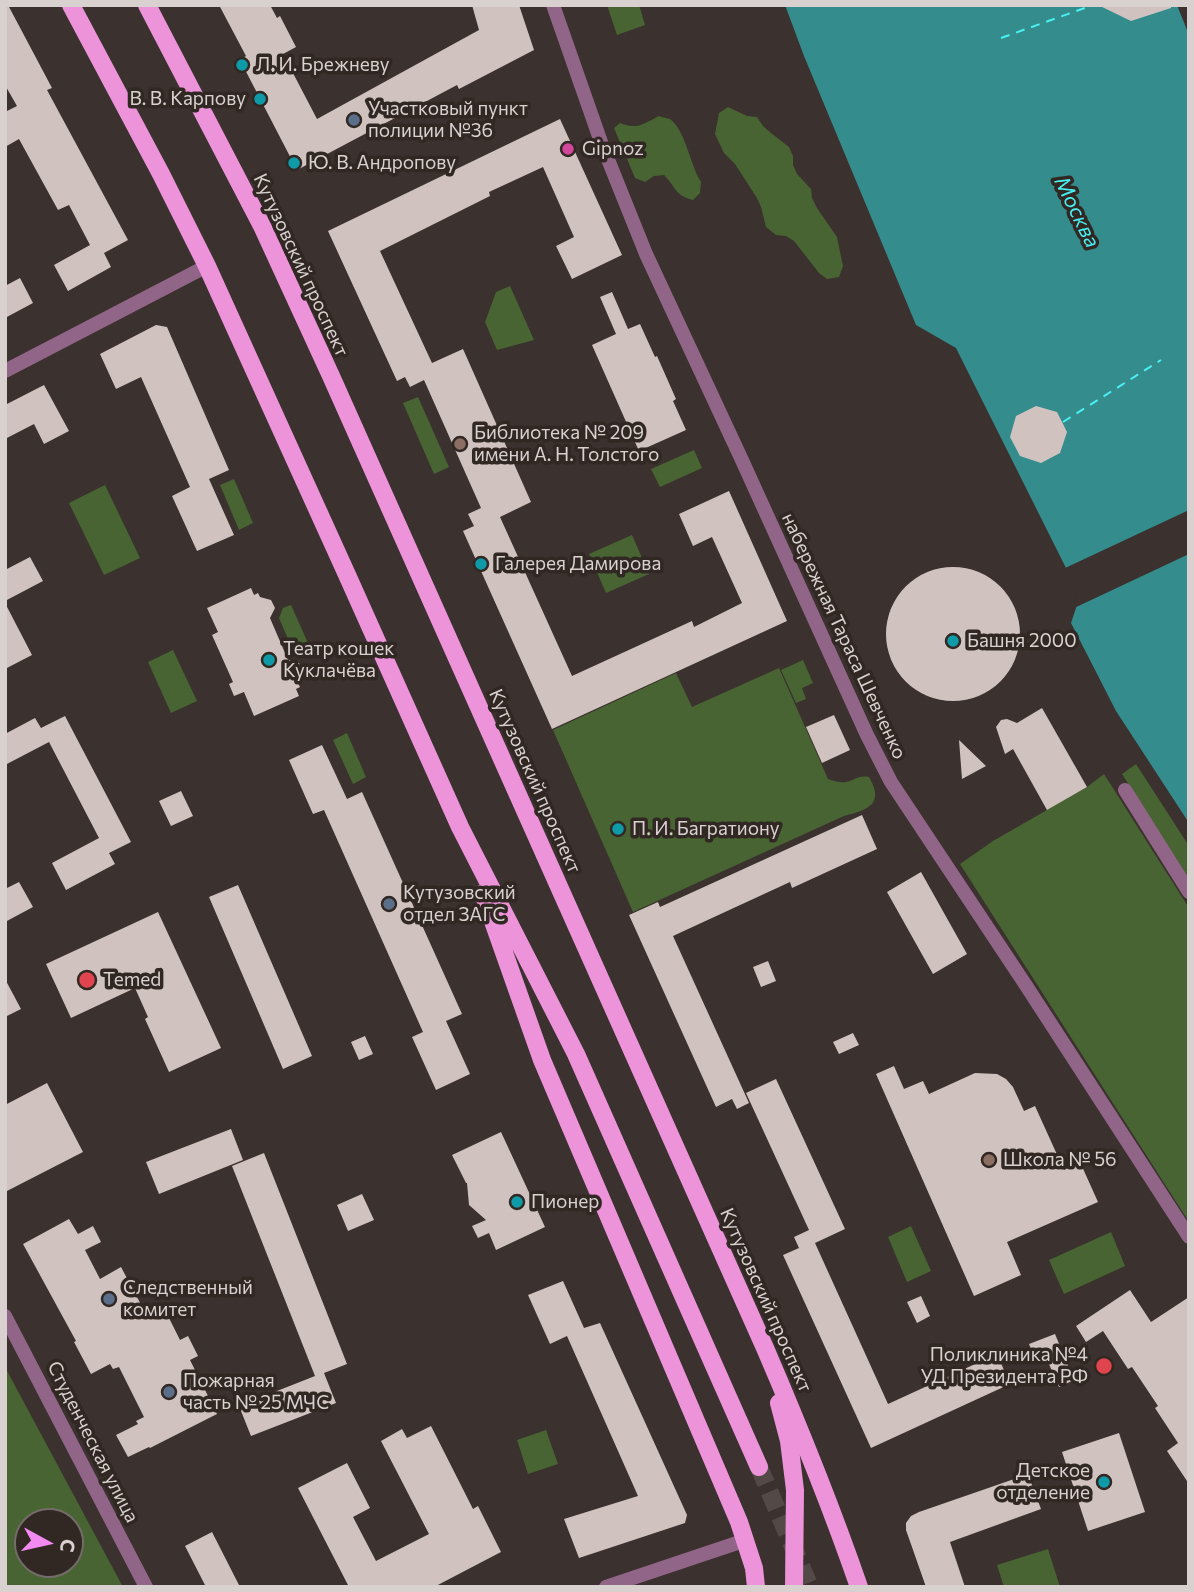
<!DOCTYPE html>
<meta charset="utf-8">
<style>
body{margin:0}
#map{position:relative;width:1194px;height:1592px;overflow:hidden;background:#3b312e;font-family:Commissioner,sans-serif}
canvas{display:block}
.frame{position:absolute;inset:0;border:7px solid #d8d1cf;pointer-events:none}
.north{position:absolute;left:14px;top:1508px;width:70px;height:70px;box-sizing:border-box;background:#312824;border:2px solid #746c68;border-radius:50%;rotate:98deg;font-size:19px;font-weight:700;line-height:28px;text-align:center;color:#d8d1cf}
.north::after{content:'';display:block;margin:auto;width:24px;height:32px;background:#f38af2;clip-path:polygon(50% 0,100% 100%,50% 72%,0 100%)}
</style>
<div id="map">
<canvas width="1194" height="1592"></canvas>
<div class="frame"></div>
<div class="north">С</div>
</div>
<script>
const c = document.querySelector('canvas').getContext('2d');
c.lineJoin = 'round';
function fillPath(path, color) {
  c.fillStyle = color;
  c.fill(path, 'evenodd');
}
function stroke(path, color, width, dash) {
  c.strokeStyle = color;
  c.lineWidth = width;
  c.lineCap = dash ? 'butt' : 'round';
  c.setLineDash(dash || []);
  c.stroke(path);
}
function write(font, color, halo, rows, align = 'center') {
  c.font = font + ' Commissioner,sans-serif';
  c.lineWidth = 7;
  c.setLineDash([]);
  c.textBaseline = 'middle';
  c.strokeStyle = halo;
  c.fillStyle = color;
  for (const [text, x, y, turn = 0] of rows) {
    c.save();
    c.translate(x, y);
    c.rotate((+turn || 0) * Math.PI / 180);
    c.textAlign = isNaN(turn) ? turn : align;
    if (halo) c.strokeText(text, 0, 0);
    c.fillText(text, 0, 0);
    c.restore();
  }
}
fillPath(new Path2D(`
 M607 5H639L645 25 617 35Z
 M728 107 747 116 757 117 763 126 771 133 789 147 793 156V165L797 174 811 189 812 198 817 208 837 237 843 266 839 277 827 279 819 273 794 241 786 236 776 235 766 227 761 207 757 198 735 164 724 153 715 134 719 113Z
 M659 116C661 117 667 118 670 119 686 131 690 165 701 182L700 193 693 200C674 195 676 187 664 175L654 176 645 182 635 178 614 128 620 123C638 130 643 124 659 116Z
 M510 286 534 340 497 350 485 322 496 292Z
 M418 397 449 467 434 474 403 403Z
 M694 450 702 468 660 487 651 469Z
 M234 479 253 523 239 530 220 485Z
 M105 485 140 558 104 575 69 503Z
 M632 535 649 574 606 593 589 554Z
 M291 605 312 652 304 656 294 653 279 618 283 608Z
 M173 650 197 701 171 713 148 662Z
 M803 660 813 683 802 688 806 699 796 703 781 670Z
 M779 668 828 779C834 781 840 783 846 782 855 780 859 775 869 777 885 804 868 810 844 816L633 912 553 730 676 673 692 707Z
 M347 733 366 777 353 784 333 740Z
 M1136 764 1189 846V880L1122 774Z
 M1104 774 1189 908V1222L960 864 993 841 1087 787Z
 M911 1226 931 1271 907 1282 888 1237Z
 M1111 1232 1125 1266 1064 1294 1049 1260Z
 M5 1367 123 1587H5ZM28 1522H70V1564H28Z
 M546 1430 558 1464 528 1474 517 1440Z
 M1048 1549 1060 1587H1004L997 1565Z`), '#476432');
fillPath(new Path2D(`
 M785 5H1177L1189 35V823L1116 711 1071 623 1080 596 956 348 916 325 804 56Z`), '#358c8d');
fillPath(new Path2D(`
 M1189 510V554L1072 609 1076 596 1063 569Z`), '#3b312e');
stroke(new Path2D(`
 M1001 38 1093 5
 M1063 422 1161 360`), '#4aeff2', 2, [9, 7]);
fillPath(new Path2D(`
 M5 5H8L52 88 47 90 128 240 104 253 111 267 68 291 54 265 90 245 69 205 58 210 19 139 5 147V112L17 106 5 85Z
 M219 5H270L277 18 280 16 296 47 283 54 317 119 479 30 472 5H519L534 50 459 89 457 85 297 170 240 60 246 56Z
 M1098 5H1171V8L1131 21Z
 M560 119 622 255 572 279 556 246 574 237 543 167 489 192 490 196 380 251 432 363 463 349 531 502 500 517 572 676 692 621 694 627 742 603 712 537 693 546 679 514 729 491 787 621 552 729 463 531 474 526 468 514 481 508 424 380 410 387 405 377 397 381 328 231Z
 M20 278 33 303 5 318V286Z
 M612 292 628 329 640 324 655 357 657 356 676 399 673 401 686 430 639 451 592 345 616 334 600 297Z
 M156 325 167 327 229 470 209 479 234 535 197 551 172 496 190 487 141 377 116 389 100 354Z
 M44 385 69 431 44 444 34 424 5 439V405Z
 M1036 406 1057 412 1067 432 1060 453 1041 463 1020 456 1010 437 1016 416Z
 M30 557 43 581 5 601V570Z
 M886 634a67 67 0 1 1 134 0a67 67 0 1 1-134 0Z
 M251 588 254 595 258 593 260 597 271 600 275 608 270 618 288 660 299 663 302 670 297 681 300 687 296 689 299 696 254 716 244 692 234 696 229 684 233 682 212 635 218 632 207 608Z
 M5 603 32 655 5 669Z
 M1042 708 1087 787 1047 810 1013 749 1005 754 996 727 1001 720 1007 719 1017 723Z
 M834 715 850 750 822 763 806 727Z
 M65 716 131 842 109 853 115 864 66 890 52 863 99 838 49 742 5 765V734L35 718 41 728Z
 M959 740 986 766 962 779Z
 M322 745 347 799 362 792 462 1014 446 1021 470 1074 436 1090 412 1037 423 1032 324 810 313 814 289 760Z
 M181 791 193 816 171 826 159 801Z
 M862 815 877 849 792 888 790 882 673 936 749 1103 737 1109 732 1099 716 1107 629 915 658 902 660 907Z
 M921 872 967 954 933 974 887 892Z
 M19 882 33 907 5 922V889Z
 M238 885 312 1056 283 1069 209 897Z
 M158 912 221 1048 169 1072 145 1019 148 1017 135 988 71 1018 46 964Z
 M768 961 776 981 761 987 753 967Z
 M5 979 21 1009 5 1017Z
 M853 1033 859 1045 839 1054 833 1042Z
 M365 1036 373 1054 359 1060 351 1042Z
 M894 1066 904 1089 923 1081 929 1094 975 1073 997 1074 1006 1079 1013 1087 1024 1111 1035 1106 1064 1170 1080 1162 1098 1202 1007 1242 1021 1275 974 1296 876 1074Z
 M776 1079 845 1229 815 1243 888 1404 997 1354 1010 1384 871 1448 783 1255 799 1248 794 1237 809 1230 746 1093Z
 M47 1083 83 1152 5 1192V1105Z
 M231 1129 243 1160 159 1194 146 1162Z
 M501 1132 545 1227 496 1250 489 1233 478 1238 472 1226 486 1220 469 1205 467 1183H466L452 1155Z
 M264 1153 347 1364 324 1373 336 1403 251 1436 239 1406 315 1376 232 1166Z
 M362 1194 374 1220 348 1231 337 1205Z
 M69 1219 78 1234 93 1226 101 1242 85 1250 100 1279 121 1267 146 1314 163 1306 180 1340 188 1336 198 1356 190 1360 217 1414 150 1448 149 1447 128 1457 116 1435 138 1424 136 1421 144 1417 119 1367 113 1369 110 1364 91 1374 74 1342 76 1341 23 1244Z
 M563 1281 584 1328 600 1323 687 1515 685 1523 579 1558 564 1519 638 1496 567 1336 550 1344 528 1295Z
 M1130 1290 1151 1322 1189 1297V1484L1167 1451 1178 1443 1155 1408 1158 1406 1132 1367 1128 1369 1103 1331 1086 1342 1076 1326Z
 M921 1296 930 1316 917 1323 907 1302Z
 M1055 1334 1074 1380 1059 1387 1045 1355 1035 1359 1029 1344Z
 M431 1426 473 1509 478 1506 501 1552 434 1587H349L298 1488 347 1463 370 1508 353 1517 376 1561 429 1534 381 1441 402 1429 407 1438Z
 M1119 1433 1145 1512 1088 1531 1062 1452Z
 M1020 1477 1022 1481 1029 1477 1041 1509 950 1542 965 1587H926L906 1530V1523L911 1516 919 1512Z
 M212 1532 240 1587H206L185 1546Z`), '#d0c3bf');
stroke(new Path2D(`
 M759 1467 810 1587`), '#534946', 18, [18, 9]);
stroke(new Path2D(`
 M553 5 601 142 646 254 741 458 867 735 891 782 1027 987 1189 1237
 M5 371 207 266
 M1125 790 1189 892
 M606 1587 746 1540`), '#916587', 14);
stroke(new Path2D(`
 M5 1316 146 1587`), '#916587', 14);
stroke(new Path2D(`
 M71 5 161 174 207 266 348 577 460 827 576 1054 759 1467
 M147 5 262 226 331 376 765 1348C799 1427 831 1506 859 1587
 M483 893 542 1060 739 1522 754 1568 756 1587
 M779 1403 789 1441 795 1490 794 1587`), '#ec93d9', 18);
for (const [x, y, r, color] of [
 [242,65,7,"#0f9aa8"],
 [260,99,7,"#0f9aa8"],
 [354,120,7,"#5c6f8a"],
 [568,149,7,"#d1479c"],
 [294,163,7,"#0f9aa8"],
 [460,444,7,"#8d6e63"],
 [481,564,7,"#0f9aa8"],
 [953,641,7,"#0f9aa8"],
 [269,660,7,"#0f9aa8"],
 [618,829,7,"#0f9aa8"],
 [389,904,7,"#5c6f8a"],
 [87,980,9,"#e0444e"],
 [989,1160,7,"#8d6e63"],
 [517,1202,7,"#0f9aa8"],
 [109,1299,7,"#5c6f8a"],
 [1104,1366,9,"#e0444e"],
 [169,1392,7,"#5c6f8a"],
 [1104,1482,7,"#0f9aa8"]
]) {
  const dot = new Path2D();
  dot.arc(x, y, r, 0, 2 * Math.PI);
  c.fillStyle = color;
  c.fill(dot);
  stroke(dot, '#312824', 2.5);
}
write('19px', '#d8d1cf', '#312824', [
 ["Л. И. Брежневу",256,65],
 ["В. В. Карпову",246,99,"right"],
 ["Участковый пункт",368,109],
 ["полиции №36",368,131],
 ["Gipnoz",582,149],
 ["Ю. В. Андропову",308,163],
 ["Библиотека № 209",474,433],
 ["имени А. Н. Толстого",474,455],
 ["Галерея Дамирова",495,564],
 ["Башня 2000",967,641],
 ["Театр кошек",283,649],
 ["Куклачёва",283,671],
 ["П. И. Багратиону",632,829],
 ["Кутузовский",403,893],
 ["отдел ЗАГС",403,915],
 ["Temed",103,980],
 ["Школа № 56",1003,1160],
 ["Пионер",531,1202],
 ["Следственный",123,1288],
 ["комитет",123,1310],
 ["Поликлиника №4",1088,1355,"right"],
 ["УД Президента РФ",1088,1377,"right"],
 ["Пожарная",183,1381],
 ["часть № 25 МЧС",183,1403],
 ["Детское",1090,1471,"right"],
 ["отделение",1090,1493,"right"]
], 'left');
write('19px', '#d8d1cf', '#312824', [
 ["Кутузовский проспект",301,265,65],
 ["набережная Тараса Шевченко",844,636,65],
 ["Кутузовский проспект",535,781,66],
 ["Кутузовский проспект",766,1300,66],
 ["Студенческая улица",93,1442,63]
]);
write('italic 21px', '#4aeff2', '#312824', [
 ["Москва",1077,212,64]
]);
</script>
